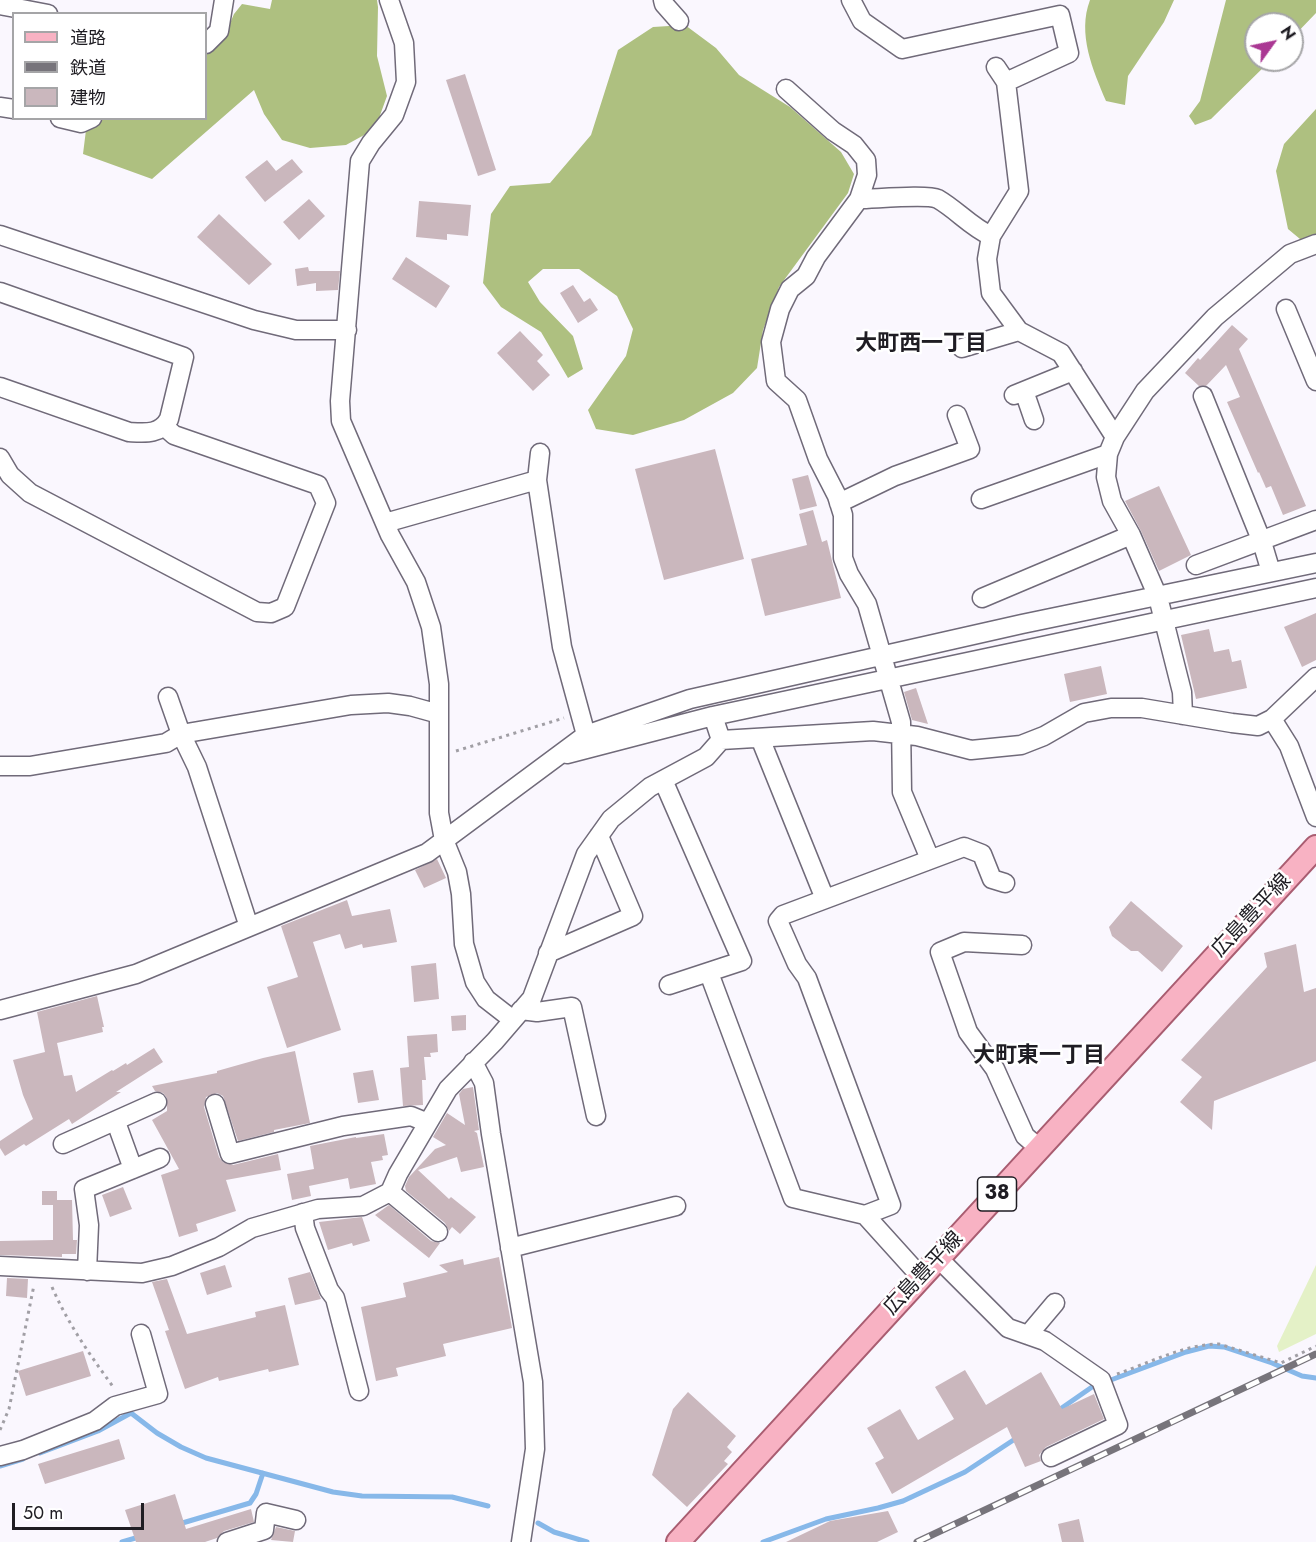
<!DOCTYPE html>
<meta charset="utf-8">
<style>
body{margin:0}
#map{position:relative;width:1316px;height:1542px;overflow:hidden;background:#faf7fe;font-family:Jost,"Noto Sans JP",sans-serif}
canvas{display:block}
.legend{position:absolute;left:12px;top:12px;width:195px;height:108px;box-sizing:border-box;background:#fff;border:2px solid #a5a5a7;margin:0;padding:8px 10px;list-style:none;font-size:18px;color:#1f1d23}
.legend li{display:flex;align-items:center;gap:12px;height:30px}
.legend b{width:30px;border:2px solid #a5a5a7}
.north{position:absolute;left:1244px;top:12px;width:60px;height:60px;box-sizing:border-box;background:#fff;border:2px solid #a5a5a7;border-radius:50%;rotate:57deg;font-size:16px;font-weight:700;line-height:24px;text-align:center;color:#1f1d23}
.north::after{content:'';display:block;margin:auto;width:21px;height:27px;background:#aa3893;clip-path:polygon(50% 0,100% 100%,50% 72%,0 100%)}
.scale{position:absolute;left:12px;top:1503px;width:132px;height:27px;box-sizing:border-box;border:3px solid #1f1d23;border-top:0;padding-left:8px;font-size:18px;line-height:21px;white-space:nowrap;color:#1f1d23;-webkit-text-stroke:4px #fff;paint-order:stroke}
</style>
<div id="map">
<canvas width="1316" height="1542"></canvas>
<ul class="legend">
<li><b style="height:8px;background:#f8b2c3"></b>道路</li>
<li><b style="height:8px;background:#77747b"></b>鉄道</li>
<li><b style="height:16px;background:#cab7bd"></b>建物</li>
</ul>
<div class="north">N</div>
<div class="scale">50 m</div>
</div>
<script>
const c = document.querySelector('canvas').getContext('2d');
c.lineJoin = 'round';
function fillPath(path, color) {
  c.fillStyle = color;
  c.fill(path, 'evenodd');
}
function stroke(path, color, width, dash) {
  c.strokeStyle = color;
  c.lineWidth = width;
  c.lineCap = dash ? 'butt' : 'round';
  c.setLineDash(dash || []);
  c.stroke(path);
}
function write(font, color, halo, rows, align = 'center') {
  c.font = font + ' Jost,"Noto Sans JP",sans-serif';
  c.lineWidth = 5;
  c.setLineDash([]);
  c.textBaseline = 'middle';
  c.strokeStyle = halo;
  c.fillStyle = color;
  for (const [text, x, y, turn = 0] of rows) {
    c.save();
    c.translate(x, y);
    c.rotate((+turn || 0) * Math.PI / 180);
    c.textAlign = isNaN(turn) ? turn : align;
    if (halo) c.strokeText(text, 0, 0);
    c.fillText(text, 0, 0);
    c.restore();
  }
}
fillPath(new Path2D(`
 M1316 1265V1334L1279 1352 1277 1346Z`), '#e4f1c7');
fillPath(new Path2D(`
 M272 0H377L378 7 377 56 387 96 375 129 346 145 310 148 282 140 264 114 254 90 152 179 83 154 87 122 97 119 206 118V53L225 35 234 14 242 4 270 9Z
 M1090 0H1174L1164 22 1128 76 1125 105 1106 101C1093 70 1077 34 1090 0Z
 M1226 0H1316V13L1292 38V24H1256V60H1271L1211 119 1195 125 1189 116 1200 101Z
 M685 25 716 48 739 75 790 107 841 152 854 174 848 193 779 287 763 330 757 368 733 393 684 420 633 435 596 429 588 410 626 356 633 329 617 296 579 269H543L528 282 540 302 573 336 583 369 568 378 541 332 501 307 483 283 491 214 510 186 550 183 591 135 618 50 653 27Z
 M1316 109V242L1306 244 1288 229 1276 171 1284 144Z`), '#aec080');
stroke(new Path2D(`
 M1056 1412 1092 1387 1186 1352 1209 1346 1224 1347 1272 1363 1302 1376 1316 1378
 M40 1453 98 1431 131 1413 157 1433 181 1447 206 1458 333 1492 362 1496 452 1497 488 1506
 M0 1466 23 1459
 M538 1523 554 1532 587 1542
 M179 1524 250 1503 256 1494 263 1473
 M122 1542 139 1537
 M763 1542 826 1519 878 1508 903 1501 965 1472 1018 1437`), '#87b8e9', 5);
fillPath(new Path2D(`
 M465 74 496 170 478 176 446 80Z
 M292 159 303 172 265 202 245 177 267 160 276 171Z
 M309 199 325 216 299 240 283 222Z
 M419 201 471 205 468 236 447 234V240L416 237Z
 M219 214 272 264 249 285 197 237Z
 M406 257 450 286 436 308 392 279Z
 M308 267 309 271H340L338 290 316 291V283L297 286 295 269Z
 M573 285 584 302 590 298 598 310 578 323 560 293Z
 M1232 325 1248 339 1239 349 1306 506 1283 515 1271 486 1266 488 1259 472 1258 473 1227 402 1240 397 1226 365 1206 386H1199L1185 373 1198 358 1200 360Z
 M520 331 543 355 537 361 550 375 533 391 497 353Z
 M715 449 744 559 664 580 635 469Z
 M808 475 817 506 800 510 792 479Z
 M1159 486 1191 555 1159 571 1141 531 1125 501Z
 M813 510 822 542 827 540 841 598 765 616 751 559 807 545 799 514Z
 M1316 613V660L1302 667 1284 627Z
 M1209 629 1214 652 1229 649 1232 662 1241 660 1247 688 1196 699 1181 635Z
 M1101 666 1107 694 1070 702 1064 674Z
 M916 688 928 724 912 720 904 692Z
 M437 859 446 878 424 888 415 870Z
 M347 900 352 916 390 909 397 942 363 948 362 944 345 949 340 934 313 942 341 1030 287 1048 267 987 298 977 281 926Z
 M1131 901 1183 946 1162 972 1138 951H1131L1112 936 1109 927Z
 M1296 944 1304 992 1316 988V1061L1214 1101 1212 1130 1180 1102 1202 1077 1181 1060 1267 967 1264 953Z
 M436 963 439 999 414 1002 411 966Z
 M97 996 104 1027H102L103 1032 57 1043 64 1076 72 1075 76 1092 112 1070 113 1071 126 1063 127 1065 154 1048 163 1062 116 1092H121L72 1124 69 1119 26 1146 24 1144 5 1156 0 1148V1141L33 1119 23 1095 13 1060 45 1052 37 1012Z
 M466 1015V1030L452 1031 451 1016Z
 M437 1034 438 1052 430 1053 431 1057H424L426 1080H422L423 1105 403 1106 400 1068 409 1067 407 1036Z
 M295 1051 310 1123 274 1130V1132L238 1141 223 1096 217 1093 206 1097 204 1107 219 1157 223 1162 233 1165 278 1154 281 1170 226 1180 236 1211 196 1224 198 1231 179 1237 161 1175 179 1169 152 1120 167 1111V1098L163 1093 155 1091 152 1086 217 1073V1071L263 1058Z
 M373 1070 379 1100 358 1103 353 1073Z
 M473 1087 479 1130 474 1131 477 1133 484 1167 461 1172 457 1157 418 1170 449 1199 451 1197 476 1217 460 1234 452 1227 449 1231 445 1223 406 1191 405 1186 409 1177 435 1149 446 1145 433 1137 447 1113 465 1125 459 1094 463 1089Z
 M384 1134 388 1155 382 1156 383 1160 371 1162 376 1184 350 1189 348 1178 309 1186 311 1196 292 1200 287 1174 314 1169 310 1146 356 1137V1138Z
 M123 1187 132 1209 110 1217 102 1195Z
 M42 1191H57V1200H72L73 1240H77L76 1254H62V1257L0 1255V1241L53 1240V1205H42Z
 M389 1205 431 1241 440 1243 429 1258 375 1215Z
 M362 1217 370 1241 353 1246 352 1243 328 1250 319 1222Z
 M499 1257 512 1328 443 1344 446 1356 396 1368 398 1376 376 1381 361 1307 406 1297 403 1283 448 1272 439 1265 463 1259 464 1265Z
 M225 1265 232 1287 207 1295 200 1273Z
 M310 1272 321 1299 295 1305 288 1278Z
 M7 1278 28 1279 27 1298 6 1296Z
 M167 1279 187 1334 256 1317 255 1312 285 1305 299 1365 269 1372 268 1369 219 1381 218 1377 185 1389 165 1331 169 1330 152 1282Z
 M83 1351 91 1376 26 1396 18 1371Z
 M965 1370 986 1405 1041 1372 1062 1409 1094 1394 1104 1419 1046 1447 1039 1455 1041 1461 1025 1467 1007 1427 892 1494 875 1463 884 1458 867 1428 900 1409 918 1440 954 1419 935 1387Z
 M688 1392 736 1436 727 1447 732 1452 724 1461 728 1464 687 1507 652 1475 673 1409Z
 M119 1439 125 1459 45 1484 38 1464Z
 M175 1494 186 1529 251 1509 254 1522 224 1531 217 1538 205 1542H136L125 1510Z
 M888 1511 898 1532 877 1542H786L830 1521Z
 M1079 1519 1084 1542H1062L1058 1524Z
 M276 1527 295 1531 293 1542 271 1540Z`), '#cab7bd');
const minor = new Path2D(`
 M389 0 404 43 406 82 394 115 371 143 360 161 340 401 341 421 390 535 416 582 431 627 439 684V813L444 840 457 872 461 894 464 944 475 982 486 999 513 1020
 M663 0 664 4 679 21
 M851 0 862 21 902 49 1060 15 1069 53 1006 82
 M0 5 48 14
 M206 44 219 31 224 0
 M996 67 1006 82 1019 191 991 236 987 259 991 293 1019 331 1061 353 1115 437
 M786 89 833 131 854 145 866 160 867 175 859 199 816 257 806 276 790 289 780 309 771 342 776 381 797 400 818 459 837 496 843 515V558L849 574 867 604 901 722 902 792 930 859
 M0 107 14 109
 M60 118 81 123 92 118
 M859 199C874 199 927 194 938 199 957 210 971 227 991 236
 M0 235 254 320 296 330H347
 M0 292 184 357 169 419C160 435 145 433 129 432L0 387
 M1286 309 1316 381
 M962 348 1019 331
 M1024 391 1034 420
 M1014 395 1073 371
 M1203 396 1262 542 1271 572
 M540 453 537 480 562 647 586 735
 M0 458 10 475 30 493 257 612 271 613 285 607 326 503 318 485 174 435 165 427
 M981 499 1108 454
 M839 503 895 476 970 449 957 415
 M385 523 537 480
 M1196 565 1316 520
 M982 598 1131 535
 M168 697 181 734 197 767 249 927
 M1183 715 1182 692 1158 597 1131 535 1112 501 1106 477 1108 454 1115 437 1145 391 1215 317 1290 254 1316 244
 M1272 719 1289 746 1316 817
 M760 738 825 899
 M721 740 873 731 917 736 971 750 1021 745 1044 736 1084 713 1111 708H1142L1232 723 1258 726 1272 719 1316 677
 M567 754 713 716 1316 588
 M0 766H30L166 743 181 734 351 705 388 703 410 706 439 714
 M663 780 742 961 669 985
 M1022 945 964 942 940 952 968 1032 995 1069 1025 1136 1039 1148
 M548 953 633 916 599 836
 M709 973 793 1198 865 1215 891 1205 807 978 797 964 778 921 783 915 964 847 982 854 992 879 1005 883
 M0 1010 136 974 427 853 586 735 690 699 1022 624 1316 563
 M521 1010 537 1012 572 1007 596 1116
 M473 1062 484 1083 491 1134 533 1382 535 1449 521 1542
 M215 1104 230 1154 343 1126 411 1116 428 1123
 M116 1122 133 1169
 M63 1144 157 1102
 M390 1192 438 1232
 M303 1213 305 1228 329 1290 335 1298 359 1391
 M865 1215 921 1277
 M510 1248 676 1206
 M938 1258 1008 1328 1045 1341 1101 1380 1118 1425 1051 1457
 M0 1266 142 1273 172 1266 219 1247 252 1228 318 1209 363 1206 390 1192 398 1174 448 1089 495 1041 532 998 586 854 611 819 650 787 706 757 721 740 713 716
 M87 1271 89 1225 84 1189 160 1158
 M1028 1335 1055 1303
 M0 1456 23 1450 95 1421 115 1406 158 1394 141 1334
 M227 1542 264 1530 266 1513 296 1520`);
const major = new Path2D(`
 M678 1542 1316 847`);
stroke(minor, '#706a79', 21);
stroke(major, '#a95d71', 26);
stroke(new Path2D(`
 M456 751 564 718
 M52 1287C68 1324 90 1355 114 1388
 M1117 1374C1149 1363 1185 1344 1219 1344L1281 1363 1316 1346
 M0 1430 9 1409 34 1285`), '#a19fa5', 3, [3, 4.5]);
stroke(minor, '#fff', 18);
stroke(major, '#f8b2c3', 22);
const rail = new Path2D(`
 M917 1542 1316 1354`);
stroke(rail, '#77747b', 7);
stroke(rail, '#fff', 4.5, [14]);
for (const [x, y, w] of [
 [997,1194,39]
]) {
  const box = new Path2D();
  box.roundRect(x - w / 2, y - 17, w, 34, 4.5);
  c.fillStyle = '#fff';
  c.fill(box);
  stroke(box, '#1f1d23', 1.5);
}
write('bold 20px', '#1f1d23', null, [
 ["38",997,1194]
]);
write('21px', '#1f1d23', '#fff', [
 ["広島豊平線",1252,916,-47],
 ["広島豊平線",924,1274,-47]
]);
write('bold 22px', '#1f1d23', '#fff', [
 ["大町西一丁目",921,345],
 ["大町東一丁目",1039,1057]
]);
</script>
